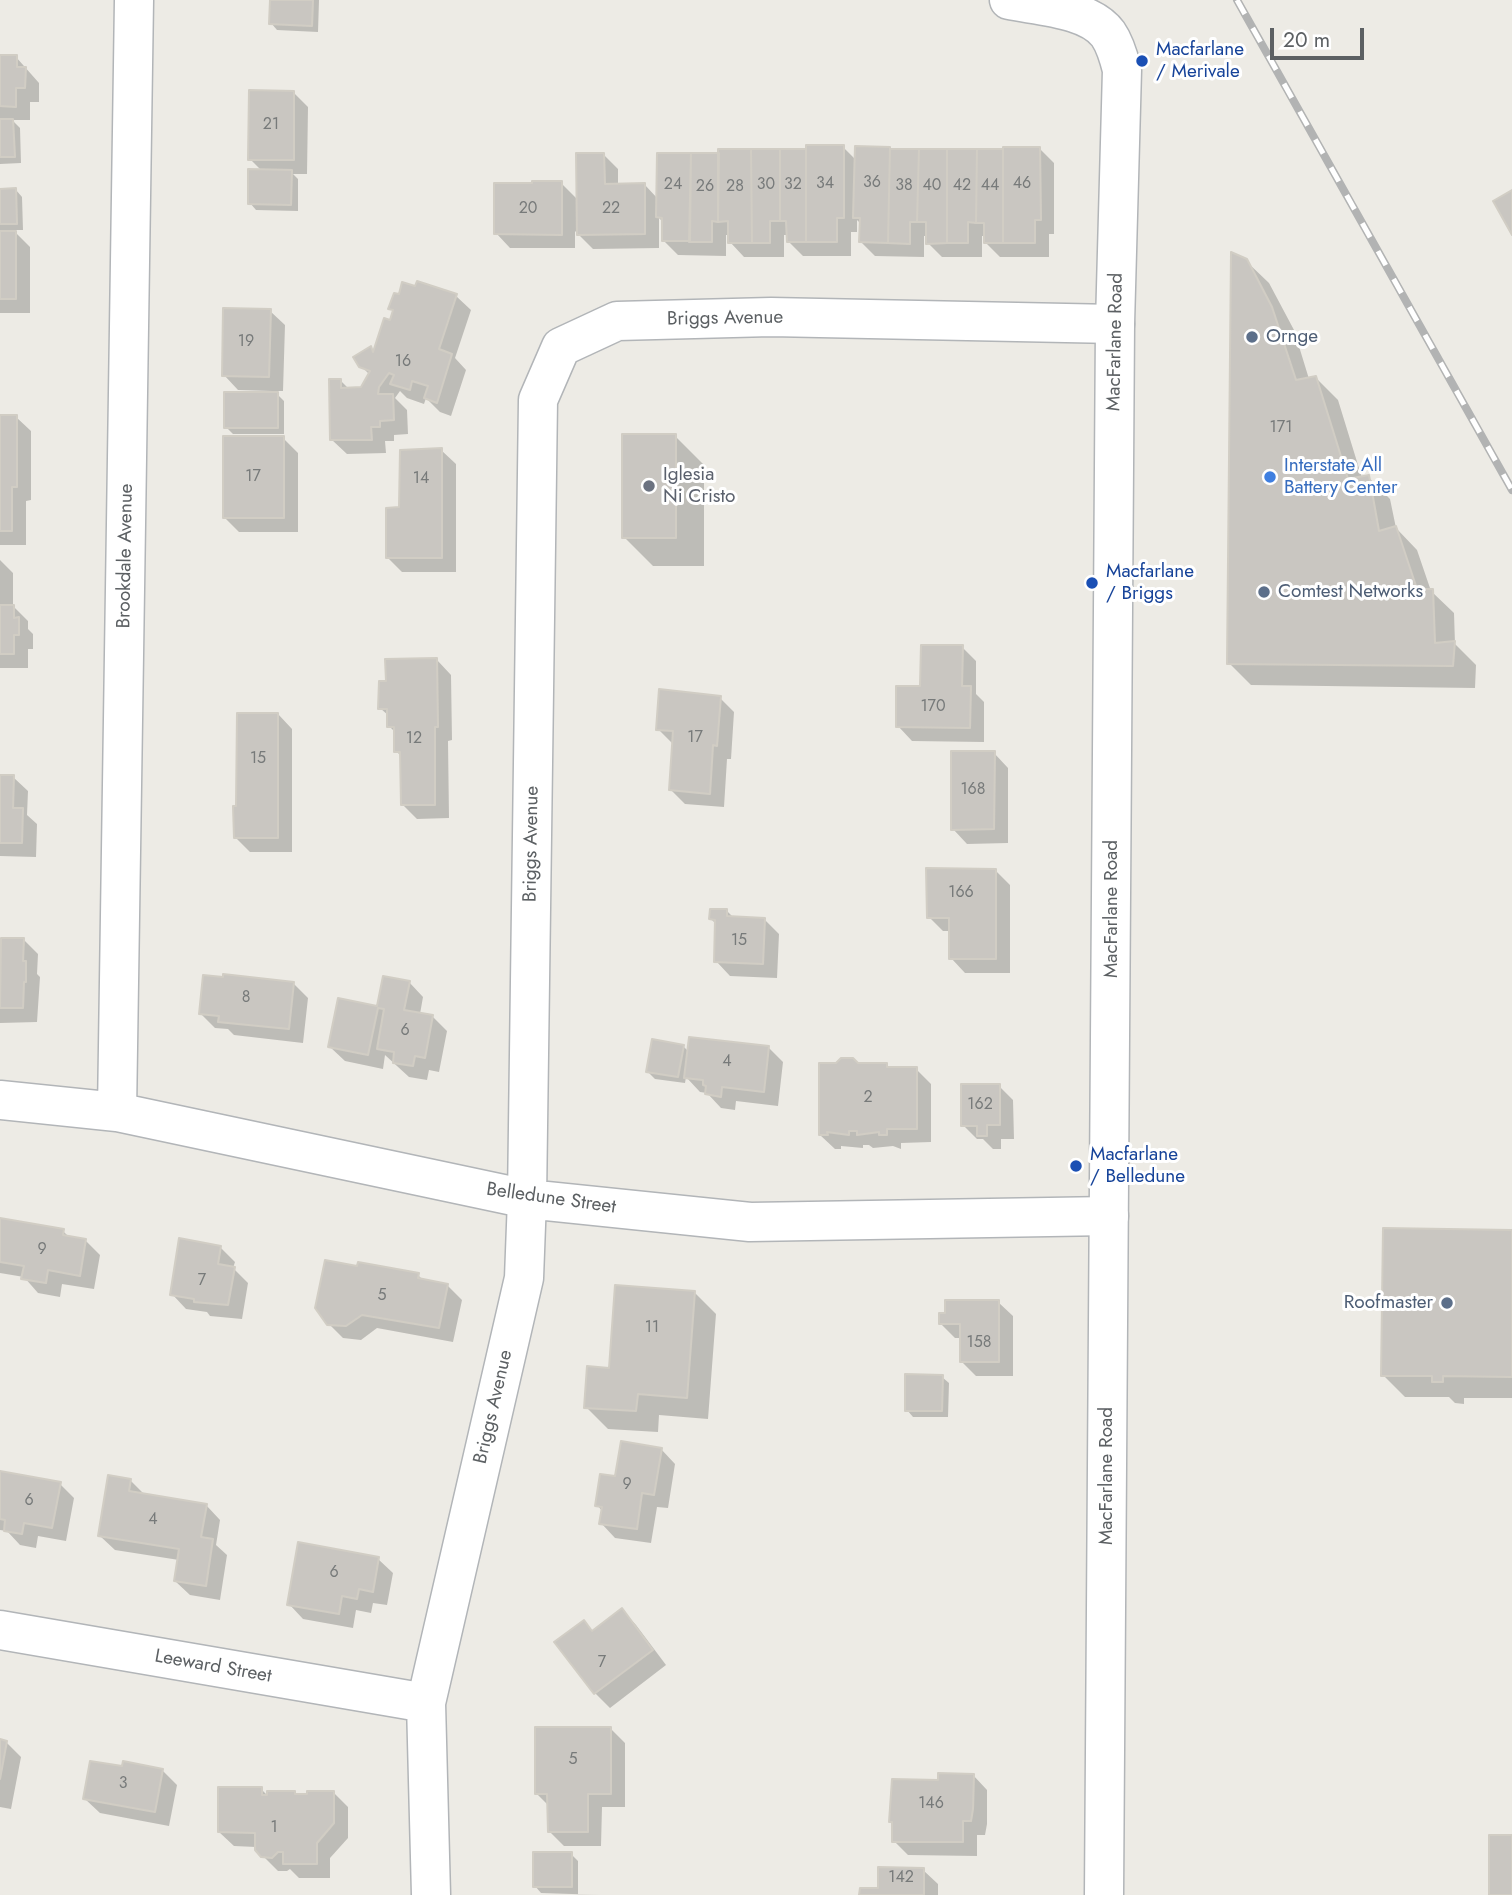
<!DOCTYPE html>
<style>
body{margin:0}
#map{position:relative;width:1512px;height:1895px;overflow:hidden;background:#edebe5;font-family:Jost,sans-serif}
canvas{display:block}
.scale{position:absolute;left:1270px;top:28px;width:94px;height:32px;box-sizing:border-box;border:4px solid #5c6063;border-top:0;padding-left:9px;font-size:21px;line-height:24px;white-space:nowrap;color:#5c6063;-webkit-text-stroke:5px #fff;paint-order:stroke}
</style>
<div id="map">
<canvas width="1512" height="1895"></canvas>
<div class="scale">20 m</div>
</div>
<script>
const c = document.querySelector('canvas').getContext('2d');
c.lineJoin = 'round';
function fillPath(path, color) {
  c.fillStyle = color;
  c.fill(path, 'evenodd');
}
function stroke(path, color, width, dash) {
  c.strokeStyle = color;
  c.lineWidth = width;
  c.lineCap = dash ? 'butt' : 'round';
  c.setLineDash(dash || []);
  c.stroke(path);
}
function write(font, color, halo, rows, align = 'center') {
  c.font = font + ' Jost,sans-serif';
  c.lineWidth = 6;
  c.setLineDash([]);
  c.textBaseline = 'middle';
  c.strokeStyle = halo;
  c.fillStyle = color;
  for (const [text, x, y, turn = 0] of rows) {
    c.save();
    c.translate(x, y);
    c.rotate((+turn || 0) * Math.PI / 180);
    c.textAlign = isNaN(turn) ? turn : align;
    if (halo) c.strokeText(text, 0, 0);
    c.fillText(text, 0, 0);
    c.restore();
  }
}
fillPath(new Path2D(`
 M271 0H319L318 32 277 30 271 23Z
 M0 57H16L39 83V102H30V120H12L20 128 21 163 0 164Z
 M293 92 308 107 307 174H293L298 179V211L256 210 250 203 262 171 250 159Z
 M843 147 856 160V148L918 151 1039 148 1054 163V234H1049V257H1000L985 242 986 236H982V257H942L928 243V236H924V257L875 256 861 242V224L857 220V232H851V256H803L788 241V235H784V257H744L730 242V235H726V256L678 255 663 240 664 223 659 218V248L593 249 575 231V248H510L496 233 561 183 579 201 604 155 618 169V185H645L658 199 808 151Z
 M0 190H16L22 197 23 230H13L30 247V313H0Z
 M1246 261 1269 283 1294 330 1309 379 1316 378 1338 400 1362 478 1368 477 1390 499 1396 528 1417 550 1431 591 1454 613 1455 644 1476 665 1475 688 1251 685 1229 663Z
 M456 296 471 310 455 358 466 370 451 416 440 412 426 398 424 404 407 398 400 391 395 398 407 410 408 434 394 435V441H385L386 453 347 454 332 440 340 380 349 389H362L370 375 361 366 371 349 375 353 391 322 394 312 390 308Z
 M270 311 285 325 283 391H274L284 401V434H233L226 427 272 394V391L238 390 224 375Z
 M0 417H16L31 431V500L26 501V545H0Z
 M675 436 704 465V566H653L624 537Z
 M283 438 298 453V532H239L224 517Z
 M441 450 456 464V572H402L387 557 401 509Z
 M0 560 13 573V606L28 621V629L33 634V649H28V668H0Z
 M962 647 976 661V694L984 702V742L912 741 898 726 922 688Z
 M437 660 451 675 452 740 448 741 449 818 417 819 402 804V757L396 751V733L389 726V716L380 708 388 682Z
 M720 698 734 712 731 759H727L724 807 685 804 670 789 672 743 658 729Z
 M278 714 292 729V852H250L235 837Z
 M994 753 1008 768V843L967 844 953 829Z
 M0 777H13L28 791 27 815 37 824 36 857 0 856Z
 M995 870 1010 885V973H965L951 958 950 931H943L929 917Z
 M727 911 734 918 764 919 779 934 777 978 730 976 716 961 717 925 711 919Z
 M23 939 38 954 37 974 40 977 37 1022 0 1023V950Z
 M385 978 409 982 423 997 420 1014 433 1017 447 1031 439 1072 429 1070 427 1080 409 1077 385 1055 383 1069 345 1061 330 1047 340 1000 379 1008Z
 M294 984 308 998 303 1043 234 1035 228 1029 215 1028 200 1013Z
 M683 1046 689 1052 769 1048 783 1062 778 1106 736 1101 735 1110 721 1108 707 1093 700 1092 686 1077 685 1083 655 1079 648 1072Z
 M858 1065H886L891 1069H916L931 1084V1142L901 1143V1149L893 1146 873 1148 869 1145H863V1148L841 1146V1149H835L820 1135Z
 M999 1086 1013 1100 1014 1139H1001V1149H993L983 1139H977L963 1125Z
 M0 1220 63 1231 70 1238 85 1240 100 1255 94 1289 62 1284 60 1297 38 1293 24 1277 0 1273Z
 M1512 1232V1398H1464V1404L1455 1403 1449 1397H1405L1383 1375Z
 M220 1247 235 1262 233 1268 248 1283 242 1319 210 1316 207 1312 186 1309 172 1294Z
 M418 1275 424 1281 448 1286 462 1300 453 1342 377 1328 361 1340 343 1338 328 1323Z
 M694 1292 716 1314 708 1419 659 1415 658 1432 608 1429 586 1407 611 1369Z
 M998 1302 1013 1316V1376H976L961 1361V1338H955L940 1323Z
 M942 1377 949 1383 948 1417H913L907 1410Z
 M661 1449 675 1464 668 1508 657 1507 651 1543 615 1538 601 1523 603 1512 597 1505 617 1478Z
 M0 1473 60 1484 74 1498 66 1541 38 1536 36 1548 20 1545 7 1531 0 1530Z
 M130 1480 145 1495 206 1505 220 1520 216 1545 227 1555 220 1600 190 1595 175 1581 179 1560 115 1550 100 1536Z
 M378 1559 393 1573 387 1605 373 1603 371 1613 356 1610 353 1628 303 1619 289 1604Z
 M622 1610 636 1625 666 1665 610 1708 595 1693 556 1643 584 1622 593 1632Z
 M611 1729 625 1743V1807H602L601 1846H564L549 1831V1806L536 1793Z
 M0 1741 6 1742 21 1757 11 1809 0 1807Z
 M162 1770 177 1785 169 1826 100 1813 85 1799Z
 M973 1775 987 1790V1824L985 1835H977V1856L908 1855 894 1841V1825L891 1822 940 1782Z
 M261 1789 269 1797 295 1793 297 1795 333 1792 348 1807V1838L330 1858V1878H299L290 1869 287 1871H278L256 1849V1847L234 1846 219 1832Z
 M571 1854 578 1861V1894L602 1895 541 1893 535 1886Z
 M923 1870 938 1884V1895H861L879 1890Z`), '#0003');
const building = new Path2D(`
 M270 0H313L312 26 269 24Z
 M0 55H17V67H26L25 88H16V107L0 106Z
 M249 90 294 91V160H248Z
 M0 119H13L15 157H0Z
 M806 145H844V218H837V242H806Z
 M855 146 890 147 888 243 859 242 860 218H853Z
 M1003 147H1040L1041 220H1035V243H1003Z
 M718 149H751L752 243H728V221L718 222Z
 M751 149H780V221H770V243H752Z
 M780 149H806V242H787L786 221H780Z
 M890 149H919L917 222H910V244L888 243Z
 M919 149H947V243L926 244V222H917Z
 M947 149H977L976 223 968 222V243H947Z
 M977 149H1003V243H984V223H976Z
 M576 153H604L605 184 645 183V234L577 235Z
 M657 153H691L690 241H662V218L656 217Z
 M691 153H719L718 222 712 221V242H689Z
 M248 169 292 170 291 205 248 204Z
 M532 181H562V235L494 234V183H532Z
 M16 188 17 224H0V189Z
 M1512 190V235L1493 201Z
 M0 231H16V299H0Z
 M1231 252 1247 259 1272 307 1296 380 1316 376 1348 479 1369 475 1379 531 1396 526 1417 589H1433L1435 643 1455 641 1453 666 1227 664Z
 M417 281 457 294 439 349 452 354 437 403 424 398 428 386 412 381 410 390 390 384 394 375 389 373 379 387 378 394H393L394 420 380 421V427H371L372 440H330L329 379H341V388L361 387 370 371 359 367 353 357 371 346 373 352 384 318 390 320 393 310 388 309 394 293 399 294 402 282 415 286Z
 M223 308 271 309 269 377 222 376Z
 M224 392H278V428H224Z
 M0 415H17V487H12V531H0Z
 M622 434H676V538H622Z
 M223 436H284V518H223Z
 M442 448V558H386V508L399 507 400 450Z
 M0 605H14V618L19 617V635H14V654H0Z
 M921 645H963L962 686H971L970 728 896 727V686H920Z
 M437 658 438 727H435V805H401L400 752H394V727H387V709H378L379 681H386L385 659Z
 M659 689 721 696 717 746 713 745 710 794 669 790 673 731 656 730Z
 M237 713H278V838H234L233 806H236Z
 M951 751H995L994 829 951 830Z
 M0 775H14L13 808H23L22 843H0Z
 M926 868 996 869V959H949V918H927Z
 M710 909H727V916L765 918 763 964 714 962 715 920 709 919Z
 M1 938H24L23 961H26V982H24L23 1008H0Z
 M223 974 294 982 289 1029 218 1022 219 1016 199 1014 203 975 223 977Z
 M383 976 410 981 404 1010 433 1015 425 1058 415 1056 413 1066 393 1063 394 1052 377 1049 384 1009 378 1008 368 1055 328 1047 338 998 377 1006Z
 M689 1037 769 1046 764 1092 722 1087 721 1097 705 1094 706 1086 703 1085V1080L684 1078Z
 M652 1039 684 1045 678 1077 646 1072Z
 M841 1058H853L858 1063H887V1067H917V1129H887V1135H879V1132L857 1135V1131H849V1135L827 1132 828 1135H819V1063H836Z
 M961 1084H1000V1125H987V1136H977V1126H961Z
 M0 1218 64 1229 63 1235 86 1239 80 1276 48 1270 46 1283 21 1279 24 1266 0 1262Z
 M1383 1228 1512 1230V1377L1443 1376V1382H1432V1376H1381Z
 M179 1238 221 1246 218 1264 235 1267 228 1305 194 1302V1299L170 1295Z
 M325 1260 357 1266 358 1262 419 1273 418 1278 448 1284 439 1328 362 1315 346 1326 327 1325 315 1308Z
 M615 1285 695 1291 687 1398 638 1394 636 1411 584 1408 587 1366 609 1368Z
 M945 1300H999V1362H960V1324H939V1313H945Z
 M905 1374 943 1375 942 1411H905Z
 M621 1441 662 1448 654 1495 642 1493 637 1529 599 1524 602 1507 595 1506 600 1474 615 1476Z
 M0 1471 61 1482 52 1528 24 1523 22 1534 4 1531 5 1520 0 1519Z
 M108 1475 131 1479 129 1491 207 1504 201 1537 213 1539 206 1586 174 1581 179 1549 98 1536Z
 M298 1542 379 1557 373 1592 359 1589 357 1599 342 1596 339 1614 287 1605Z
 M622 1608 653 1650 594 1694 554 1642 584 1620 592 1631Z
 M535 1727H611V1794H588V1832H548L547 1794H535Z
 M0 1739 7 1741 0 1779Z
 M90 1761 122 1766 123 1761 163 1769 155 1812 83 1799Z
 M938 1773 974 1774 973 1809 971 1821H963V1842H892V1822H889L892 1779 938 1780Z
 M218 1787H262V1795H267V1791H295V1794H307V1791H334V1823L317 1843V1864H283V1852H278L272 1858 261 1857 255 1850V1833L218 1832Z
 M1489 1835H1512V1895H1489Z
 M533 1852H572V1887H533Z
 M878 1867 924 1868V1895H859L860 1888H878Z`);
fillPath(building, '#c9c6c1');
stroke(building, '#d1cdc4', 2);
const minor = new Path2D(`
 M0 1100 117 1112 527 1199 750 1222 1109 1216
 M117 1112 134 0
 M0 1630 426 1703
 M431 1895 426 1703 524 1278 527 1199 538 400 561 347 617 321 771 317 1115 324`);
const tertiary = new Path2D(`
 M1009 0C1038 6 1089 8 1108 34 1115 44 1119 58 1122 70L1115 324 1104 1895`);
stroke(minor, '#b2b5b8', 41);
stroke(tertiary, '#b2b5b8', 41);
stroke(minor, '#fff', 38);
stroke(tertiary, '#fff', 38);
const rail = new Path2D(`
 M1237 0 1512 490`);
stroke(rail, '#b2b3b3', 8);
stroke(rail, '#fff', 5, [16]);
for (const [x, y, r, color] of [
 [1142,61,7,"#1a4fb4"],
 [1252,337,7,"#5c6f8a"],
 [1270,477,7,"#3f7fe0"],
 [649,486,7,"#6b7280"],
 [1092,583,7,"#1a4fb4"],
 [1264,592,7,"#5c6f8a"],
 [1076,1166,7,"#1a4fb4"],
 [1447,1303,7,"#5c6f8a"]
]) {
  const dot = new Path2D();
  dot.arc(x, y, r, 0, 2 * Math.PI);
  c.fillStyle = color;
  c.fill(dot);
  stroke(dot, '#fff', 2.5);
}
write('16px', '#777a7a', null, [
 ["21",271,125],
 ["36",872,183],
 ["34",825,184],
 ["46",1022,184],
 ["24",673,185],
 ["30",766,185],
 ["32",793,185],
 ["38",904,186],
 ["40",932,186],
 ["42",962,186],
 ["44",990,186],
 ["26",705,187],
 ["28",735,187],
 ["20",528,209],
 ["22",611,209],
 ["19",246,342],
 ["16",403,362],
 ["171",1281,428],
 ["17",253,477],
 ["14",421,479],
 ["170",933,707],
 ["17",695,738],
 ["12",414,739],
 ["15",258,759],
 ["168",973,790],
 ["166",961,893],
 ["15",739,941],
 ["8",246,998],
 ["6",405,1031],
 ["4",727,1062],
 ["2",868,1098],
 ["162",980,1105],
 ["9",42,1250],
 ["7",202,1281],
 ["5",382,1296],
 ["11",652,1328],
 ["158",979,1343],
 ["9",627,1485],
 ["6",29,1501],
 ["4",153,1520],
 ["6",334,1573],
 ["7",602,1663],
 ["5",573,1760],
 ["3",123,1784],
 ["146",931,1804],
 ["1",274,1828],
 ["142",901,1878]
]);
write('19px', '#164399', '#fff', [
 ["Macfarlane",1156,50],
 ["/ Merivale",1156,72],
 ["Macfarlane",1106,572],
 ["/ Briggs",1106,594],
 ["Macfarlane",1090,1155],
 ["/ Belledune",1090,1177]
], 'left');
write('19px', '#5c6063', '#fff', [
 ["Briggs Avenue",725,319,-1],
 ["MacFarlane Road",1116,342,-89],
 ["Brookdale Avenue",126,556,-89],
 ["Briggs Avenue",532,844,-89],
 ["MacFarlane Road",1112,909,-90],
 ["Belledune Street",551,1199,8],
 ["Briggs Avenue",494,1407,-77],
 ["MacFarlane Road",1107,1476,-90],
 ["Leeward Street",213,1667,10]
]);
write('19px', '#4e5e75', '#fff', [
 ["Ornge",1266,337],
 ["Comtest Networks",1278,592],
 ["Roofmaster",1433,1303,"right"]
], 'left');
write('19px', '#366cbe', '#fff', [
 ["Interstate All",1284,466],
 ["Battery Center",1284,488]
], 'left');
write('19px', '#5b616d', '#fff', [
 ["Iglesia",663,475],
 ["Ni Cristo",663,497]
], 'left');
</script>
